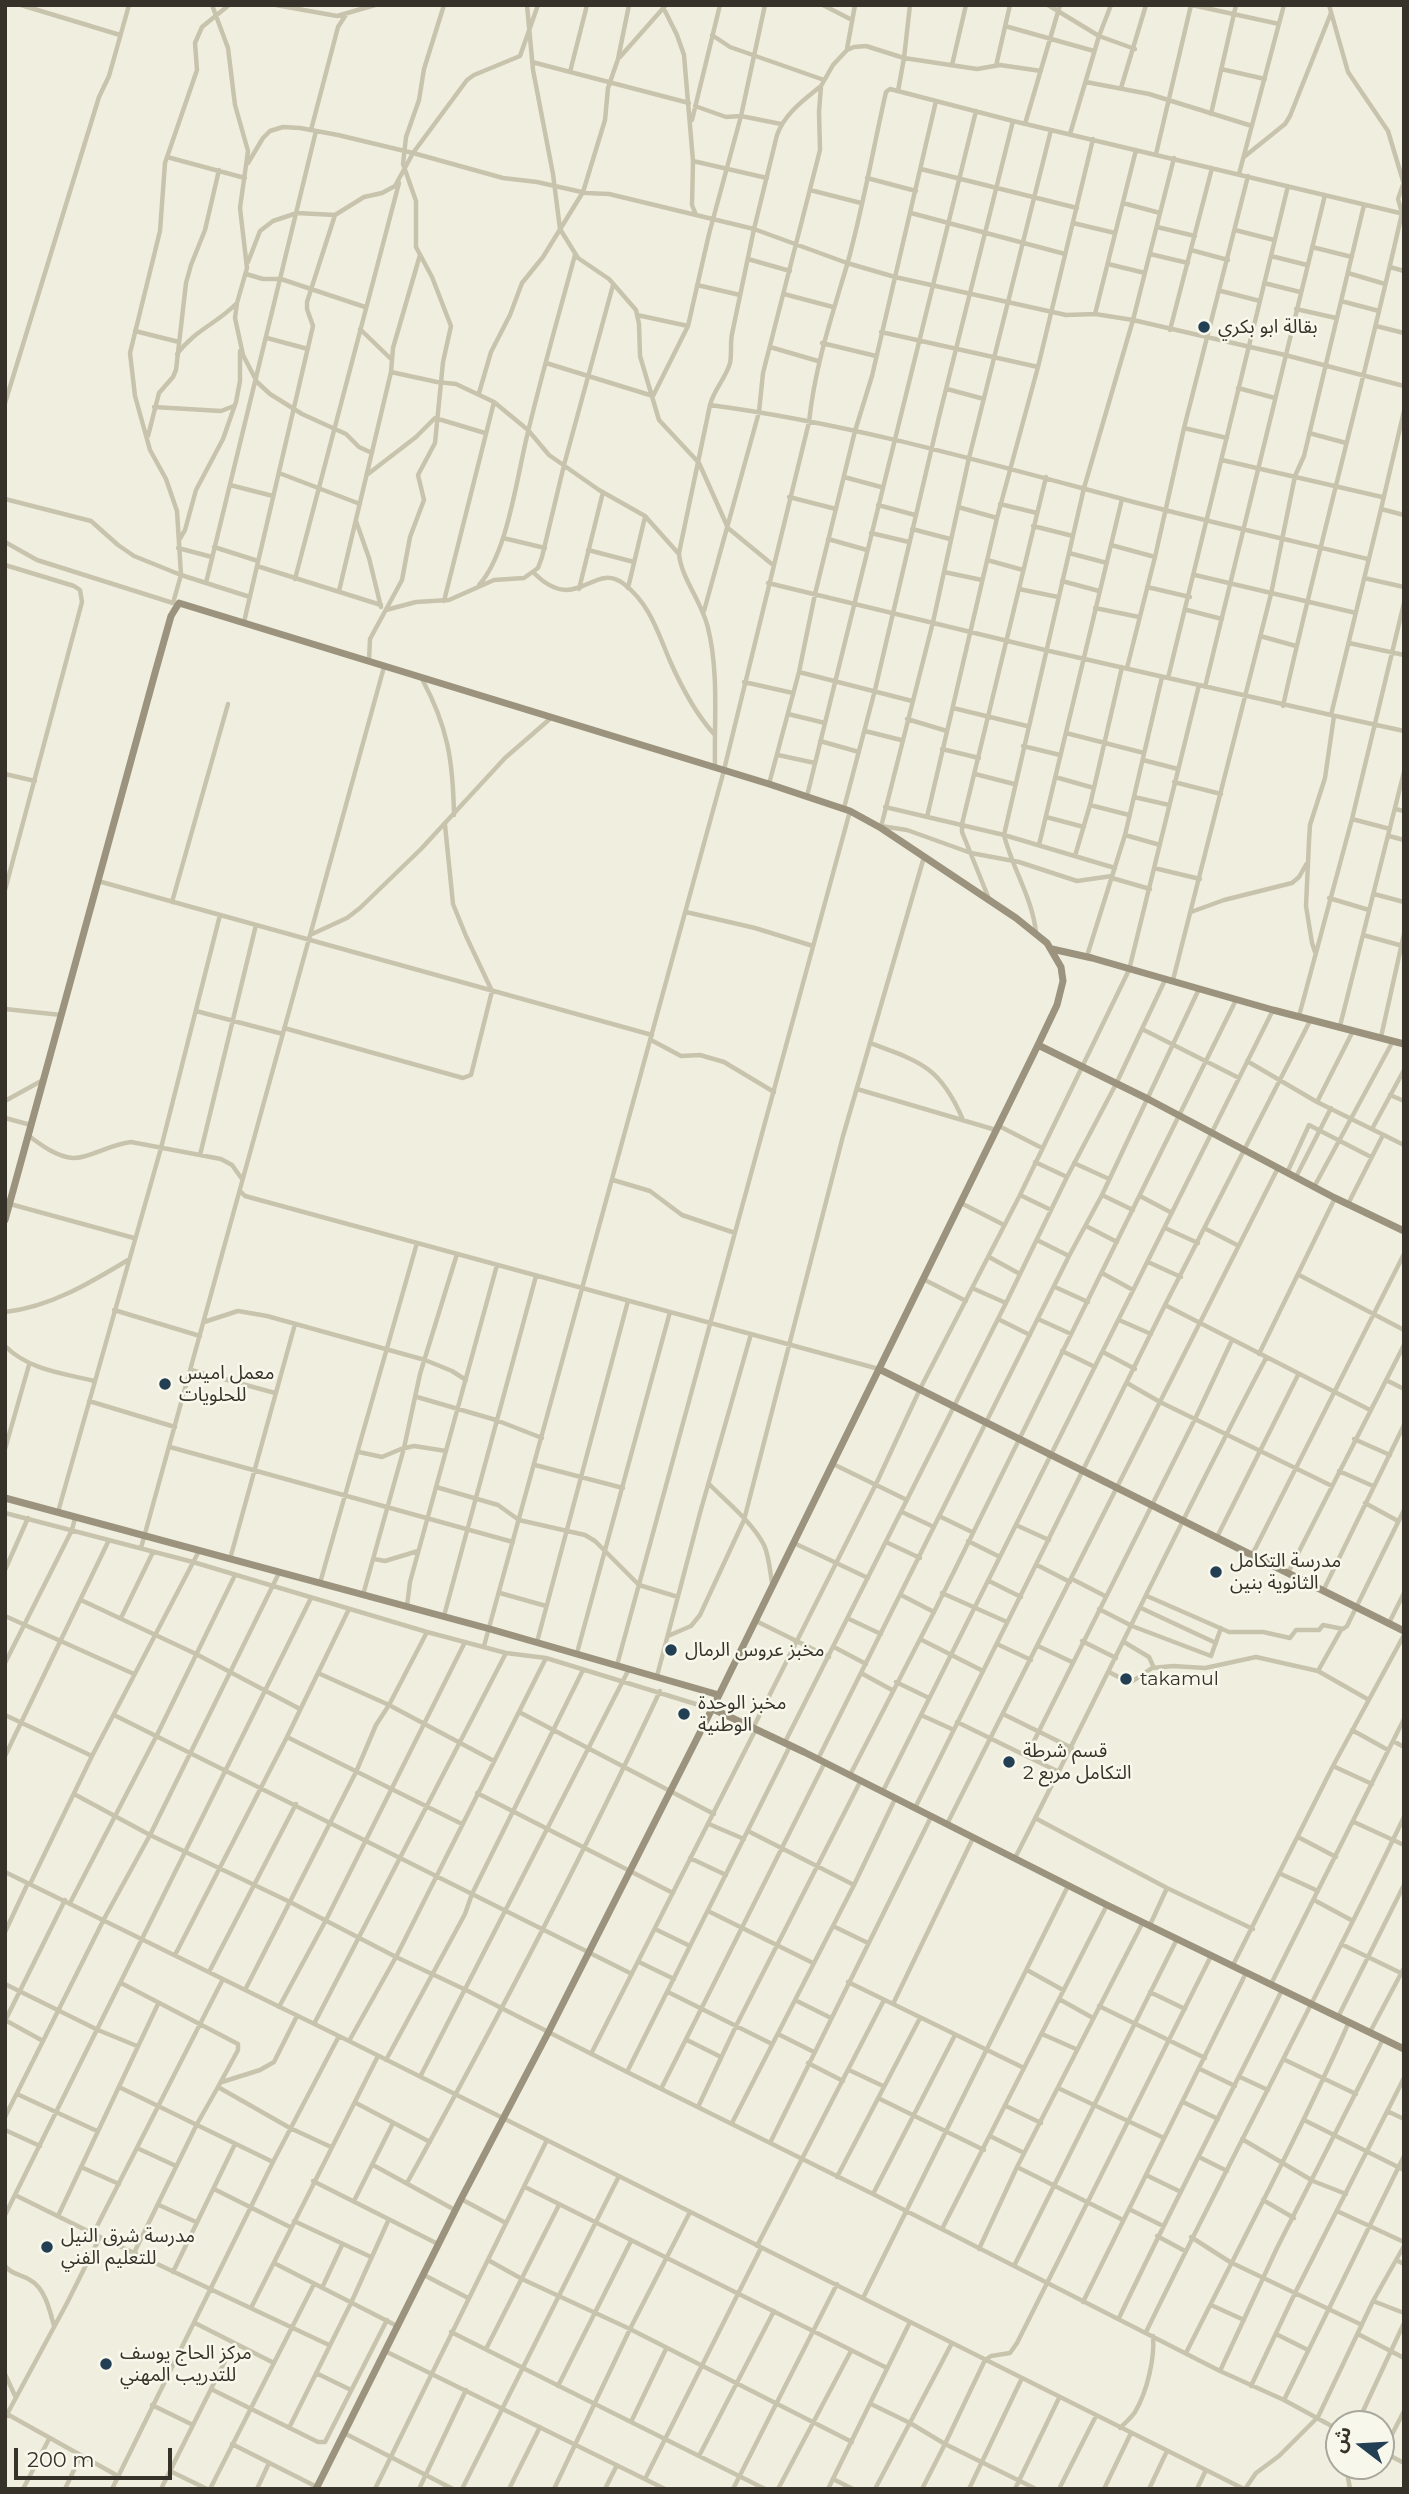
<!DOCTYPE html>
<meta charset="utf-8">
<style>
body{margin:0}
#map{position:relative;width:1409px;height:2494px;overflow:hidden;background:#f0efdf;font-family:Montserrat,"Noto Sans Arabic",sans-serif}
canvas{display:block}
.frame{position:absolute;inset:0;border:7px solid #36322a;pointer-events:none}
.north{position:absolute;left:1325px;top:2410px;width:70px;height:70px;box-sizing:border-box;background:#f8f7eb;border:2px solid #aaa89e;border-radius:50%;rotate:287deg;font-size:19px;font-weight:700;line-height:28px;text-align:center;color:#36322a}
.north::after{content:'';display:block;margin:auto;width:24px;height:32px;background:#233f54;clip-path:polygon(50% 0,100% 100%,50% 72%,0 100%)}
.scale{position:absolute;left:14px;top:2448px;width:158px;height:32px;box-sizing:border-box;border:4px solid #36322a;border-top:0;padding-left:9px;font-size:21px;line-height:24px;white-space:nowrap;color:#36322a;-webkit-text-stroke:5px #f8f7eb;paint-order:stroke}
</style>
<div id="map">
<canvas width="1409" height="2494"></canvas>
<div class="frame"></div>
<div class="north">ش</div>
<div class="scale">200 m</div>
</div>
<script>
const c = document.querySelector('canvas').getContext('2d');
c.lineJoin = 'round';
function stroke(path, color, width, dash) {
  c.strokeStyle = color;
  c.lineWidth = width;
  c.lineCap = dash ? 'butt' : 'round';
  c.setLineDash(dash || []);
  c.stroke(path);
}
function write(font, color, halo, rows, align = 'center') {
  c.font = font + ' Montserrat,"Noto Sans Arabic",sans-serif';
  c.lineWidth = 5;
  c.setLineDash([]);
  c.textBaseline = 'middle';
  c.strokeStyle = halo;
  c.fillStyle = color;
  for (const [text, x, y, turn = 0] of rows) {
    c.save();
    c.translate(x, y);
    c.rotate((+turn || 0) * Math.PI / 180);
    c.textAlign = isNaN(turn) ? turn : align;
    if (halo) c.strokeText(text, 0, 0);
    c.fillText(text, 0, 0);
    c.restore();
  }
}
stroke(new Path2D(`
 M21 5 120 35
 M212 5 228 48 235 105 248 151 240 208 247 268 237 303 235 318 243 355 257 382 270 394 302 414 346 434 359 447 372 453
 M276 5 337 16 375 5
 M527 5 533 70 553 174 560 229 578 258 609 279 636 310 639 324 640 356 659 420 699 463 728 528 773 565
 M662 5 677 35 684 55 693 161 692 205 696 215
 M823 5 852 20
 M1048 5 1099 36 1135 49
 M1192 5 1279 24
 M1329 5 1348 72 1388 131 1403 181
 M1005 26 1094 51
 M712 35 730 47 824 80
 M847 49 855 5
 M620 57 666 5
 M532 62 689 103
 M952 65 966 5
 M996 66 1010 5
 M1221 69 1265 79
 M570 72 587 5
 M1086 82 1149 94 1252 126
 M1121 88 1146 5
 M898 91 904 58 977 69 1000 65 1041 71
 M695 106 726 117 741 116 781 124
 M1211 114 1236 5
 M692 120 720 5
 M1025 124 1060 5
 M311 130 338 27 347 13
 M1070 134 1099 36 1111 5
 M1156 154 1191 5
 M167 157 245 178
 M1244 157 1285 124 1290 116 1331 13
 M693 161 767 178
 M248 163 263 138 270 131 283 127 300 128 338 135 413 153 503 178 537 182 586 193 609 194 754 229 847 263 895 277 1066 315 1095 314 1133 320 1285 355 1404 386
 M921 169 1077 208
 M1239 174 1284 5
 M867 178 916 191
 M810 190 861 203
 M1123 203 1160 213
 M911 213 1065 254
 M1073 223 1115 233
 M1157 227 1195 236
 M1235 230 1274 240
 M1312 247 1352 257
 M1191 250 1228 260
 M1150 254 1188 263
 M1271 256 1307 265
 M748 259 790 271
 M248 262 260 231 273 221 297 213 335 215 364 197 382 193 395 186 413 153 467 80 474 75 520 56 538 5
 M1108 264 1145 273
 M1390 267 1404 271
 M1348 273 1385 284
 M246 274 263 279H281L365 307
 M1264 283 1300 292
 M697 285 740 295
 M1221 291 1260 301
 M784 294 833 307
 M1341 301 1379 311
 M1296 309 1336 318
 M1095 314 1136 150
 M637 315 688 326
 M1376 326 1404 333
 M360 329 391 359
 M1170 330 1212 168
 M135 331 179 342
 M881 332 1038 367
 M267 338 308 349
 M822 343 876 356
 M770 347 818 361
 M177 354C195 330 216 324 236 304
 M546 363 653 396 688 326 709 234 741 116 765 5
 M391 372 437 382 456 384 494 402 528 430 549 455 599 490 645 516 678 553
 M1238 388 1275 398
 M947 389 984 399
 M479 393 491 352 510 315 522 283 543 257 583 192 605 120 608 88 618 59 629 5
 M5 403 99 97 109 76 129 5
 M710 405C853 424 991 464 1130 501 1209 522 1289 540 1368 559
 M154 407 221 411 234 406
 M1404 411 1381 509 1404 515
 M1184 428 1227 438
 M1309 433 1346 443
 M148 436 159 393 173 377 176 370 186 283 191 265 205 230 219 170
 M1222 460 1382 497
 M279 473 360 504
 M368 474 416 437 435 418 485 433
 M844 477 881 487
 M230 485 273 496
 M789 497 836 509
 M5 499 91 521 118 545 134 556 181 575 250 597
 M1000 504 1037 513
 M878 505 915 515
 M958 507 997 518
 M1381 509 1331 715 1404 731
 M356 521 369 558 381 607
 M1033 526 1073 536
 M912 529 950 539
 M871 533 909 542
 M503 538 545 548
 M828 539 867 550
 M179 540 185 530 196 490 223 439 236 402 240 381V351
 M5 542 37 560 173 603
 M1111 545 1155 557
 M214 547 258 561
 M178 548 212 557
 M588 550 634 562
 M1069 553 1107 563
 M987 560 1023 570
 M5 565 74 586 80 590 82 602 5 890
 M257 566 381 605
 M533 572C577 617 593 560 624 584 650 604 658 633 670 661 681 686 696 714 714 734
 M944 572 982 580
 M1195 575 1356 613
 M1364 578 1404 587
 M295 579 399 183
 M1062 581 1099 591
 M206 583 316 131
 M768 583 1045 650 1331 715
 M479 585C508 553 517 475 528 432 542 373 559 314 575 255
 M1147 587 1190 597
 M628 588 645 517
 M579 589 603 492
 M1019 589 1058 597
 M339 591 391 372 393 348 420 255
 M444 601 494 402
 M173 603 181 575 177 511 166 479 150 450 135 396 130 353 160 231 165 163 197 70 195 43 202 27 229 5
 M1095 608 1139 617
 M386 610 416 602 449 600 494 580 524 578 538 568 542 557 564 465 613 285
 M1187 610 1222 619
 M704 611 759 412 763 373 820 150 819 112 821 86 833 65 847 50 854 47 866 46 904 58 910 5
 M244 622 313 326 307 309V302L335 215
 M1260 636 1296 646
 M1349 643 1404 655
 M369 661 370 639 402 580 410 537 424 500 418 475 435 443 443 362 451 326 432 277 416 247V201L403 164 406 137 419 100 424 69 444 5
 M1127 668 1155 557 1184 428 1248 176
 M799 672 912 701
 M1168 678 1288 186
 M422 679C448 727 453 761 454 815
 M744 682 793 693
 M1205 687 1325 195
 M1283 706C1320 541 1365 378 1402 213L1398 199 1404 182
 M953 708 1027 726
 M788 714 825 723
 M907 719 947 731
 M865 731 901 740
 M1066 733 1144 753
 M820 741 859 752
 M1023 746 1060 755
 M942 749 979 758
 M778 755 815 763
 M1143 760 1178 769
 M715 767C714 721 719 672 708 628 702 602 680 576 679 553L710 405C714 389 726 378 730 363 732 354 730 344 732 334L754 229 777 135C785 113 804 100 821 86
 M5 774 35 781
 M975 774 1014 784
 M1055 777 1094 788
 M1174 782 1221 794
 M769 784 799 672 815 594 855 431 872 376 936 101
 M807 796 976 111
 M1134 797 1169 805
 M1090 805 1129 815
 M885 807 1004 835 1115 868
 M844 808 875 690 939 417 1013 121
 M1395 809 1404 811
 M927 817 997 518 1038 367 1093 139
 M1046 817 1084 827
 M1352 819 1390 829
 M881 826 907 830 971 853 1019 862 1077 881 1112 876
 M881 827 933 622 969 458 1051 130
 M1125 835 1160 845
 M1389 836 1404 840
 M1039 845 1122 499
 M1075 856 1090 805 1122 667
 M1154 868 1200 879
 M1112 878 1150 889
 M98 881 652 1035
 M1374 894 1404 902
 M1329 898 1369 910
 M989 899 962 832V824L1046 477
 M172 902 228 704
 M686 912 755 928 813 946
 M1191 912 1224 900 1292 883 1299 877 1307 863
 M1036 933C1033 899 1012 868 1004 835L1084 488 1133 320 1174 158
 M310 935 347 918 360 908 421 849 505 758 551 718
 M1363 935 1403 946
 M1315 952 1312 943 1306 906 1309 841 1310 825 1325 778 1334 716
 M1087 956 1125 835 1162 677
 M1173 980 1271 594 1295 476 1304 456 1364 205
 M5 1009 61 1015
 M196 1011 283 1034
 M1299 1016 1352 819 1404 603
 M1340 1026 1404 772
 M284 1028 463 1078 471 1075 492 991 466 936 453 904 445 825
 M1142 1029 1239 1078
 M1381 1037 1404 934
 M651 1040 681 1056 700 1055 724 1062 774 1092
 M870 1043C922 1062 941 1068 963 1120
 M1247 1061 1317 1102 1404 1145
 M857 1089 996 1130
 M1390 1095 1404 1101
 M5 1101 43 1080
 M1317 1102 1353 1031
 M5 1118 31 1125
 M999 1126 1042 1148
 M1372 1129 1404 1070
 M29 1136C41 1145 57 1157 73 1158 88 1159 110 1144 131 1142L221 1159 232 1165 242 1179
 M200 1155 256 925
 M1035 1162 1067 1177
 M1074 1163 1109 1179
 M1287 1173 1309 1125 1371 1157
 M1296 1177 1331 1108
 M613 1180 650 1191 682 1215 735 1233
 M1314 1187 1393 1041
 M240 1191 245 1196 879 1369
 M1020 1195 1051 1210
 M1102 1195 1133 1210
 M1140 1196 1172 1213
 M961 1203 1004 1225
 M10 1204 134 1238
 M1348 1204 1383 1135
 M1086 1226 1117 1242
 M1165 1228 1198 1243
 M1206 1229 1237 1245
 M1037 1240 1069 1256
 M989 1257 1020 1274
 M1148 1262 1181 1277
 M1102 1273 1133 1290
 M1299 1275 1404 1330
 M923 1279 966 1301
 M1055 1287 1088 1302
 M972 1288 1006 1303
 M1165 1305 1370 1410
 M114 1310 200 1336
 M5 1312C50 1307 90 1283 128 1260
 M998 1319 1030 1335
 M1038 1319 1071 1334
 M1119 1320 1151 1334
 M204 1322 238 1311 267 1316 425 1360 452 1371 466 1380
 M5 1346C29 1370 62 1373 94 1381
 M1062 1351 1095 1367
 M1103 1352 1135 1369
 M1259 1354 1335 1198
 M191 1370 275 1393
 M1386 1380 1404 1389
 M1127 1383 1160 1402 1332 1486
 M417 1397 496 1420 542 1438
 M89 1401 175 1427
 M1354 1439 1390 1455
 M170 1447 513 1542
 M5 1449 29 1365
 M359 1452 382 1457 401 1449 414 1446 446 1451
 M833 1464 907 1500
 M535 1465 623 1488
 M1339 1471 1373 1486
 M709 1484C727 1502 752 1522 764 1545 769 1556 770 1571 772 1583
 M436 1487 498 1505 519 1520 585 1535 595 1541 639 1585 678 1597
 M1365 1503 1398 1521
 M58 1512 161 1148 220 915
 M902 1512 934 1527
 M5 1513 193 1562 427 1632 506 1653 546 1658 712 1709
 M939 1516 972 1532
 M1016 1525 1049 1540
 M1217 1537 1298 1375
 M968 1541 1000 1557
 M886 1542 920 1558
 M794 1543 868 1578
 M141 1548 384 667
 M1252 1555 1404 1254
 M230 1559 295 1324
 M374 1559 385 1561 418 1551
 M1037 1565 1070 1582
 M5 1570 28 1518
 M1288 1573 1404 1345
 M1072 1579 1105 1596
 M989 1581 1021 1597
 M320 1583 417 1243
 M1323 1591 1404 1425
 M500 1593 546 1606
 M942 1593 1007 1622
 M363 1595 404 1448 420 1374 457 1254
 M901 1595 934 1612
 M1147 1596 1229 1632H1263L1290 1638 1296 1630H1319L1323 1625 1343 1629 1347 1626 1404 1510
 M81 1600 196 1654 300 1709
 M407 1606 410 1582 497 1265
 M1141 1608 1216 1643
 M1099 1609 1132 1626 1211 1656 1221 1628
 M5 1616 134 1674
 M444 1616 536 1276
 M121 1618 153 1552
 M849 1619 881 1634
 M756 1621 829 1657
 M1389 1623 1404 1593
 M668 1636 691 1626 700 1615 744 1520 843 1136 924 857
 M920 1639 983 1671
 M1082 1641 1116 1658
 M537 1642 628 1301
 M1124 1642 1149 1657 1154 1668
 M997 1644 1031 1660
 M484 1646 723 774 809 422C815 366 831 319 847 265 863 208 873 149 886 92L890 89 1013 121 1404 214
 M1038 1646 1072 1662
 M834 1647 866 1664
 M577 1653 670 1312
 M5 1663 72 1530 75 1518
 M617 1665 850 811
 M1318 1671 1341 1630
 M1109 1672 1130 1683 1152 1668 1173 1666 1205 1668 1256 1657 1318 1671 1369 1700
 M318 1673 389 1705 494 1761
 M861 1673 892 1690
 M657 1676 700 1513 751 1334
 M896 1682 929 1698
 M519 1712 714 1814
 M1003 1714 1072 1748
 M5 1715 92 1756
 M114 1715 632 1974
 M921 1715 954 1730
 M957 1722 1059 1772
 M753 1728 876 1484 920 1389 1020 1195 1129 970 1199 685
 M1352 1730 1388 1750
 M287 1737 462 1824
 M1393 1741 1404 1747
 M785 1742 1006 1303 1067 1177 1116 1084 1165 980
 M1027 1755 1195 1419 1232 1340
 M5 1756 109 1540
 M818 1759 1069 1256 1102 1195 1199 989
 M1333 1766 1372 1784
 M850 1775 934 1612 1236 1000
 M883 1791 1273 1010
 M477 1793 673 1893
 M74 1794 150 1835 290 1902 396 1957 466 1990 627 2072 873 2194 1220 2371 1284 2400 1339 2430
 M915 1808 1165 1305 1311 1019
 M1035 1818 1167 1888 1253 1929
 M1354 1822 1404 1845
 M709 1824 744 1839
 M947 1824 1278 1168
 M748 1831 854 1885
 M1298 1837 1336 1857
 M690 1858 726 1875
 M1015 1858C1100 1692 1179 1523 1266 1358
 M5 1872 349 2041 1244 2489
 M1281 1874 1318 1891
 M30 1884 92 1756 199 1551
 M1314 1900 1353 1921
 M70 1903 157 1735 235 1575
 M708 1911 813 1963
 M1150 1925 1167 1888
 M833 1926 868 1943
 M655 1929 690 1946
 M5 1932 28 1883
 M1341 1944 1403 1974
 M175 1955 287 1737 349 1609
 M639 1962 674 1979
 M1233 1965 1333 1766 1404 1635
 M1027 1970 1063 1990
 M209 1972 296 1804
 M848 1982 1024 2068
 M121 1983 238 2044V2050L218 2087 290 2128 331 2147
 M5 1984 98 2030 137 2046
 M1271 1984 1404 1719
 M245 1990 356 1772 376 1725 389 1705 427 1632
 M668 1992 772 2044
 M1150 1992 1185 2009
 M1059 1999 1093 2018
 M795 2000 831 2018
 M893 2004 973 1838
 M1099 2006 1205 2058
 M279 2007 326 1920 465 1642
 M1338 2017 1404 1885
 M5 2020 43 2041
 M5 2021 65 1900
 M314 2024 506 1653
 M1370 2032 1404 1968
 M778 2034 814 2052
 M1042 2034 1076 2049
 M687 2040 721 2057
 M349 2041 396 1957 546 1658
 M591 2054 756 1729
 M1283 2059 1356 2094
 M386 2060 465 1914 472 1894 583 1670
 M808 2063 843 2081
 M1200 2069 1235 2086
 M849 2070 883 2086
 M627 2072 790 1746
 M420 2077 629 1669
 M1240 2077 1268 2090
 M222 2082 260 2070 274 2062 297 2016
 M119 2087 273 2162
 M1058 2088 1164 2138
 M661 2089 824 1764
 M17 2094 97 2131
 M878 2098 984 2150
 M1183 2102 1218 2119
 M356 2103 430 2142
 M1006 2106 1041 2123
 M698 2107 736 2026 860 1782
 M1387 2111 1404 2119
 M5 2117 104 1919 150 1835 279 1573
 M1304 2120 1404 2170
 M732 2123 854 1885 895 1799
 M5 2130 40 2146
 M990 2136 1024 2153
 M1242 2139 1313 2181 1346 2194
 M770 2143 931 1817
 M137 2148 176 2166
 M1199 2157 1227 2171
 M373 2165 455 2210
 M81 2167 119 2184
 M1017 2167 1123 2220
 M1146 2175 1181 2192
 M837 2177 920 2018
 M313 2181 438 2244
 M407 2183C496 2022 582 1858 660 1691
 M525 2187 887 2368
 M214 2189 290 2227
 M873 2194 955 2035
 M15 2195 100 2237 329 2345
 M461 2199 506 2223
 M1263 2200 1294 2218
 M354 2201 393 2123
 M159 2205 196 2222
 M1129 2209 1163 2226
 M1337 2211 1404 2242
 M5 2215 311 1598
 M58 2216 158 2004
 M294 2221 371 2257
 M942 2229 1107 1905
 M93 2234 223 1979
 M1157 2236 1185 2251
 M1191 2237 1230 2262 1362 2325
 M757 2246 884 2000
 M979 2249 1017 2167 1143 1922
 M134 2253 197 2124 218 2087
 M488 2260 522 2279 630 2329 852 2442
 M1396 2260 1404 2264
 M274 2263 397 2326
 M5 2266C12 2275 21 2274 30 2280 45 2288 50 2311 54 2326
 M1014 2266 1177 1939
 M173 2272 235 2144
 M424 2275 468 2298
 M322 2288 342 2245
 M863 2298 1068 1886
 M1373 2301 1404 2313
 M1083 2302 1246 1973
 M1211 2305 1244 2320
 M251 2308 378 2056
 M1119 2318C1171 2208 1228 2100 1282 1990
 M195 2323 272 2362
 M451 2332 765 2489
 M1146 2332C1230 2159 1321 1990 1404 1817
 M1276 2334 1308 2350
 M1358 2334 1404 2358
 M486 2349 559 2205
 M385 2351 665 2489
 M1186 2353C1241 2243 1299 2135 1349 2022
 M1220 2371 1277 2248 1383 2039
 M316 2373 351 2390
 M5 2374 16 2398
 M558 2386 631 2241
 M1251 2386 1295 2293 1404 2078
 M211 2389 318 2442H325L387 2320
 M1284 2400 1404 2156
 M871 2404 910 2423 945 2444 1036 2489
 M152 2405 193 2425
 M7 2414 118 2476
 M5 2418 67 2303 100 2237
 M631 2422 666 2349
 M1357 2424 1404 2323
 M289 2428 351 2303 389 2219
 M1120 2428C1125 2423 1131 2418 1135 2412 1147 2392 1155 2358 1153 2336
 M344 2433 453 2489
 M232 2444 317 2487
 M1383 2452 1404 2411
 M1383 2452 1404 2463
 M699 2456 774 2311
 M1346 2466 1350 2489
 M170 2471 207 2489
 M645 2479 761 2248
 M833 2479 853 2489
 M23 2489 49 2439
 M65 2489 81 2455
 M112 2489 273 2162 339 2036
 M161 2489 234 2343
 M210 2489 314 2284
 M257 2489 269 2463
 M375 2489 547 2140
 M419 2489 466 2390
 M462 2489 619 2176
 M509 2489 540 2427
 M554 2489 630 2329 690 2212
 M605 2489 617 2465
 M733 2489 837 2284
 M778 2489 851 2351
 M828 2489 910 2322
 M875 2489 952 2343
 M922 2489 945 2444 985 2360 991 2356 1010 2353 1017 2343 1211 1956
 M969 2489 1022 2378
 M1015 2489 1059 2398
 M1059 2489 1096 2416
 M1104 2489 1131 2433
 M1149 2489 1167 2451
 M1197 2489 1206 2470
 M1245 2489 1256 2473 1279 2456 1318 2417 1373 2301 1404 2246`), '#c8c3ac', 4.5);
stroke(new Path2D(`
 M1052 949 1092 958 1273 1010 1404 1044
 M1038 1045 1148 1099 1335 1198 1404 1231
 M5 1220 155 673 171 616 179 603 769 784 850 811 881 828 1016 918 1047 943 1061 967 1063 981 1057 1005 1038 1045 719 1695 490 1629 5 1498
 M879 1369 1404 1631
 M713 1709 804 1752 1107 1905 1404 2049
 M316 2489 461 2199 548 2033 719 1695`), '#9b937d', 7);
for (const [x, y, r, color] of [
 [1204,327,7,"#233f54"],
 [165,1384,7,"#233f54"],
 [1216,1572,7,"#233f54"],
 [671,1650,7,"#233f54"],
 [1126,1679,7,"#233f54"],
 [684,1714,7,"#233f54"],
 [1009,1762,7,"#233f54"],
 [47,2247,7,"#233f54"],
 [106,2364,7,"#233f54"]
]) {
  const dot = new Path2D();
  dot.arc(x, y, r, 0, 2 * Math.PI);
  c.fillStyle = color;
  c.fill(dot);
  stroke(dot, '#f8f7eb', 2.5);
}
write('19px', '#36322a', '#f8f7eb', [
 ["بقالة ابو بكري",1218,327],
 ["معمل اميس",179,1373],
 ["للحلويات",179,1395],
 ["مدرسة التكامل",1230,1561],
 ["الثانوية بنين",1230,1583],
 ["مخبز عروس الرمال",685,1650],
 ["takamul",1140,1679],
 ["مخبز الوحدة",698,1703],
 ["الوطنية",698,1725],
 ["قسم شرطة",1023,1751],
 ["التكامل مربع 2",1023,1773],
 ["مدرسة شرق النيل",61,2236],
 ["للتعليم الفني",61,2258],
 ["مركز الحاج يوسف",120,2353],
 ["للتدريب المهني",120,2375]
], 'left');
</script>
